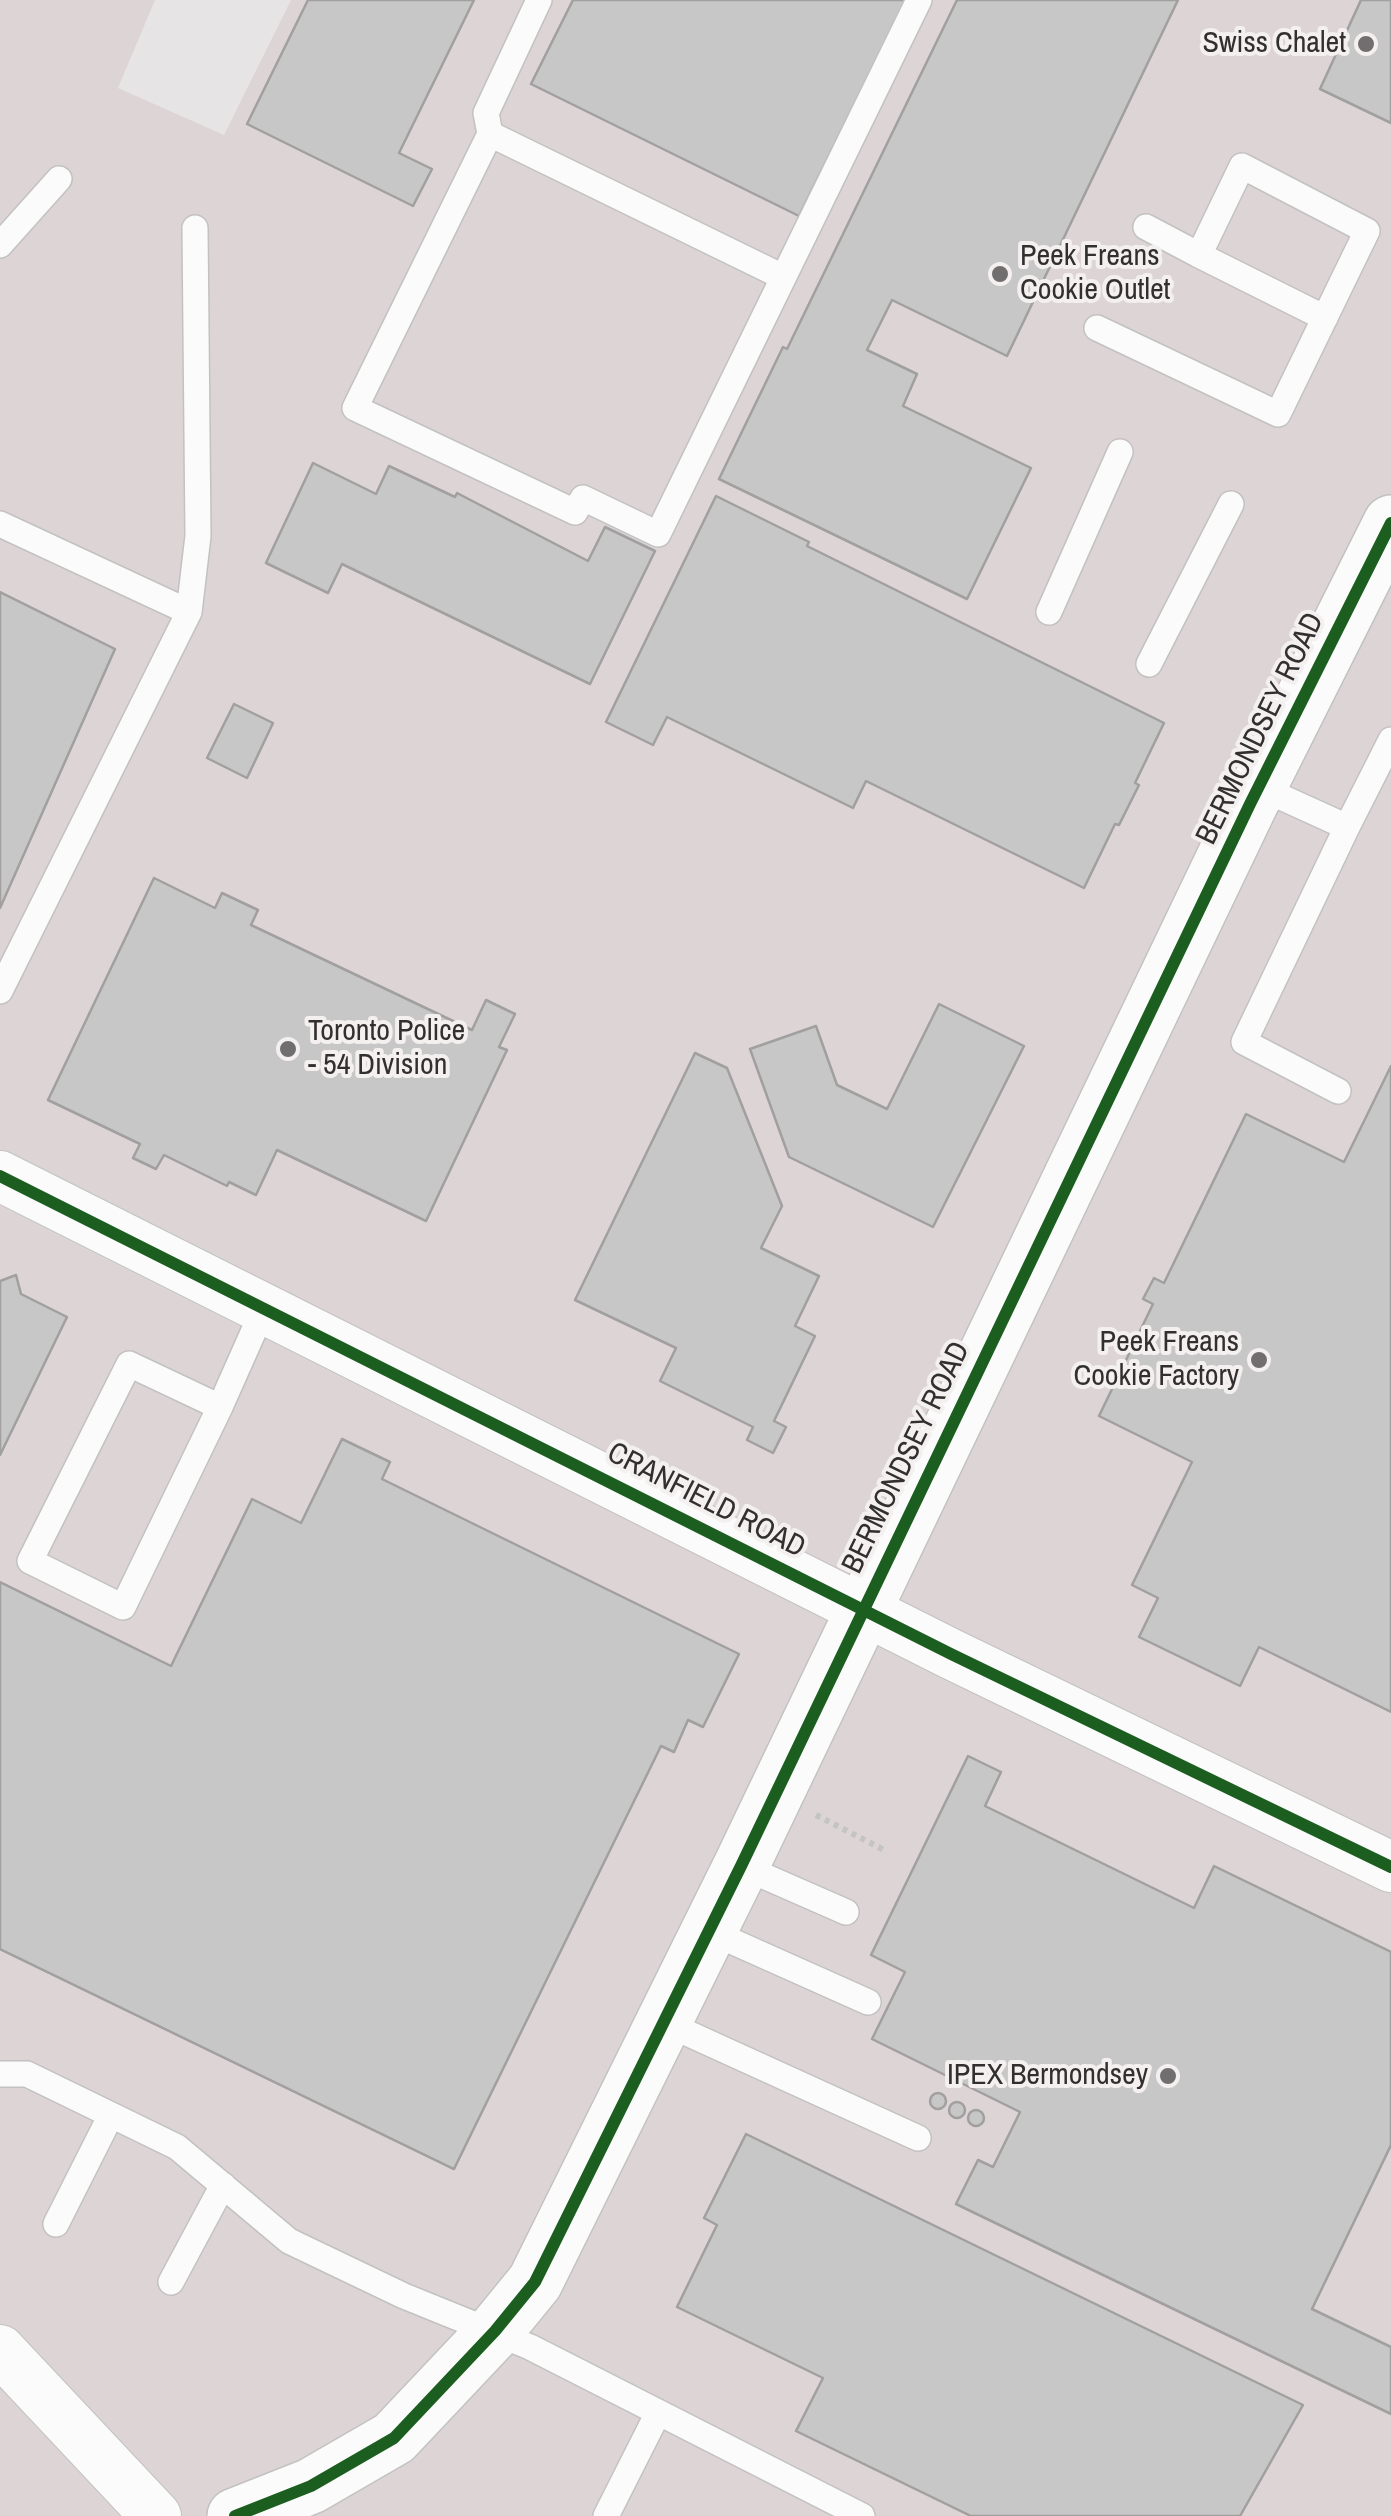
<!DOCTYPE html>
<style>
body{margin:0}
canvas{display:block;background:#e6e4e4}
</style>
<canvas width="1391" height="2516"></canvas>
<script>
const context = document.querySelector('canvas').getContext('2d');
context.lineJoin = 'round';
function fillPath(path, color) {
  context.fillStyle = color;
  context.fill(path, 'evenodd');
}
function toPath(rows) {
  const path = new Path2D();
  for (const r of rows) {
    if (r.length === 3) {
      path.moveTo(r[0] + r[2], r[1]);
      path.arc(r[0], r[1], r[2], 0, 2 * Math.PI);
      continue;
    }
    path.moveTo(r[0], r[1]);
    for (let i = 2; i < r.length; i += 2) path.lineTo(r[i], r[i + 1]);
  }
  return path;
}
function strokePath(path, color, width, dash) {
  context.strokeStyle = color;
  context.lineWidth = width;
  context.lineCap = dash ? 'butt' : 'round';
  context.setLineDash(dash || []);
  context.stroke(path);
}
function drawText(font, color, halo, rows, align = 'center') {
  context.font = font + ' "Archivo Narrow",sans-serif';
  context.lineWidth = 8;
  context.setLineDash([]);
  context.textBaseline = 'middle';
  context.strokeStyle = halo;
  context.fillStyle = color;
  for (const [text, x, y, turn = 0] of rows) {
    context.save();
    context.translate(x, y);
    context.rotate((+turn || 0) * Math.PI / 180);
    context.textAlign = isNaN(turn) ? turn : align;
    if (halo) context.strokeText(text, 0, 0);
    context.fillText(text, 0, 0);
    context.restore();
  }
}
fillPath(toPath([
 [0,0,155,0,118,88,224,135,291,0,1391,0,1391,2516,0,2516]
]), '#ddd5d5');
const building = toPath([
 [308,0,474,0,399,153,432,169,413,206,247,124,308,0],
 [573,0,906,0,799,216,531,84,573,0],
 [957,0,1178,0,1007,356,892,300,867,350,917,374,903,406,1031,468,967,599,719,479,783,347,787,349,957,0],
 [1361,0,1391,0,1391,123,1320,89,1361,0],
 [313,463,376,494,389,466,455,497,457,493,588,561,605,527,655,551,590,684,342,564,328,593,266,563,313,463],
 [716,496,809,542,807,546,1164,723,1135,783,1139,785,1119,825,1115,824,1084,888,866,781,853,808,667,717,653,745,606,722,716,496],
 [0,592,115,649,0,908,0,592],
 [234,704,273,723,247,778,207,758,234,704],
 [154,878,215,908,222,893,258,910,251,925,472,1030,486,1000,515,1014,499,1047,507,1050,426,1221,277,1150,256,1195,229,1182,227,1186,164,1155,156,1169,133,1158,140,1144,48,1100,154,878],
 [939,1004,1024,1046,933,1227,789,1157,750,1049,816,1026,837,1085,887,1109,939,1004],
 [695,1053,727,1068,782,1206,761,1248,819,1276,795,1326,815,1336,774,1421,786,1427,773,1453,747,1440,753,1427,660,1381,676,1348,575,1300,695,1053],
 [1391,1066,1391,1712,1259,1647,1240,1686,1139,1637,1158,1598,1132,1585,1192,1462,1099,1416,1153,1304,1143,1299,1154,1278,1164,1283,1246,1114,1344,1162,1391,1066],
 [16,1275,21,1294,67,1317,0,1455,0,1281,16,1275],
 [342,1439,390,1462,382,1479,739,1654,703,1727,688,1720,674,1752,661,1746,454,2169,0,1949,0,1582,171,1666,252,1499,301,1523,342,1439],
 [968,1756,1001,1772,985,1806,1194,1908,1214,1866,1391,1952,1391,2145,1312,2309,1391,2347,1391,2414,956,2204,978,2160,993,2167,1020,2112,872,2039,905,1972,871,1955,968,1756],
 [938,2101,8],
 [957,2110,8],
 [976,2118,8],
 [746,2134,1303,2405,1240,2516,971,2516,796,2431,823,2378,677,2307,717,2225,704,2218,746,2134]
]);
fillPath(building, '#c8c7c7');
strokePath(building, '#a19f9f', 2.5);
const service = toPath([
 [539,0,486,113,490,134,355,408,575,512,583,498,658,534,919,0],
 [490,134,783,277],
 [0,245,59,179],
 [1199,255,1325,318],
 [1097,328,1278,414,1367,231,1242,166,1199,255,1146,227],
 [0,524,189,612,0,991],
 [189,612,198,536,195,228],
 [1049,612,1120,452],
 [1149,664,1231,504],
 [1259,787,1347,827,1244,1042,1338,1091],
 [1347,827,1391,740],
 [220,1407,129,1364,30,1561,123,1607,220,1407,264,1308],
 [741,1866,846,1912],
 [709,1931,868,2002],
 [663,2022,918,2138],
 [0,2074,27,2074,177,2147,289,2241,404,2296,530,2347,862,2516],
 [56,2224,111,2115],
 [171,2282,223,2185],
 [606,2516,658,2413]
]);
const minor = toPath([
 [0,1176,951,1654,1391,1867],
 [0,2350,156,2516]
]);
const tertiary = toPath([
 [235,2516,311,2486,394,2438,495,2331,535,2282,741,1866,1250,804,1391,523]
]);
strokePath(service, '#c3c1c1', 28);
strokePath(minor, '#c3c1c1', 52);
strokePath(tertiary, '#c3c1c1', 58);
strokePath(toPath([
 [816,1815,886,1851]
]), '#c5c4c5', 6, [5, 5]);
strokePath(service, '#fbfbfb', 25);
strokePath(minor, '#fbfbfb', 50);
strokePath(tertiary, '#fbfbfb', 55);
strokePath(toPath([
 [0,1176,951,1654,1391,1867],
 [235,2516,311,2486,394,2438,495,2331,535,2282,741,1866,1250,804,1391,523]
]), '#1b5e20', 12);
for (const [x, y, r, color] of [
 [1366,44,10,"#706e6f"],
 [1000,274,10,"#706e6f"],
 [288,1049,10,"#706e6f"],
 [1259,1360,10,"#706e6f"],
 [1168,2076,10,"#706e6f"]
]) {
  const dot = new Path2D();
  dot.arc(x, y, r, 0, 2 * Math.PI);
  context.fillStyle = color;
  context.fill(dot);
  strokePath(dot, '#f4f0f0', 4);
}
drawText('30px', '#312f30', '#f4f0f0', [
 ["Swiss Chalet",1346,44],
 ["Peek Freans",1020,257,"left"],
 ["Cookie Outlet",1020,291,"left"],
 ["Toronto Police",308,1032,"left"],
 ["- 54 Division",308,1066,"left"],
 ["Peek Freans",1239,1343],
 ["Cookie Factory",1239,1377],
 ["IPEX Bermondsey",1148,2076]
], 'right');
drawText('30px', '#312f30', '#f4f0f0', [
 ["BERMONDSEY ROAD",1261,729,-64],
 ["BERMONDSEY ROAD",907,1458,-64],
 ["CRANFIELD ROAD",706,1501,27]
]);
</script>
